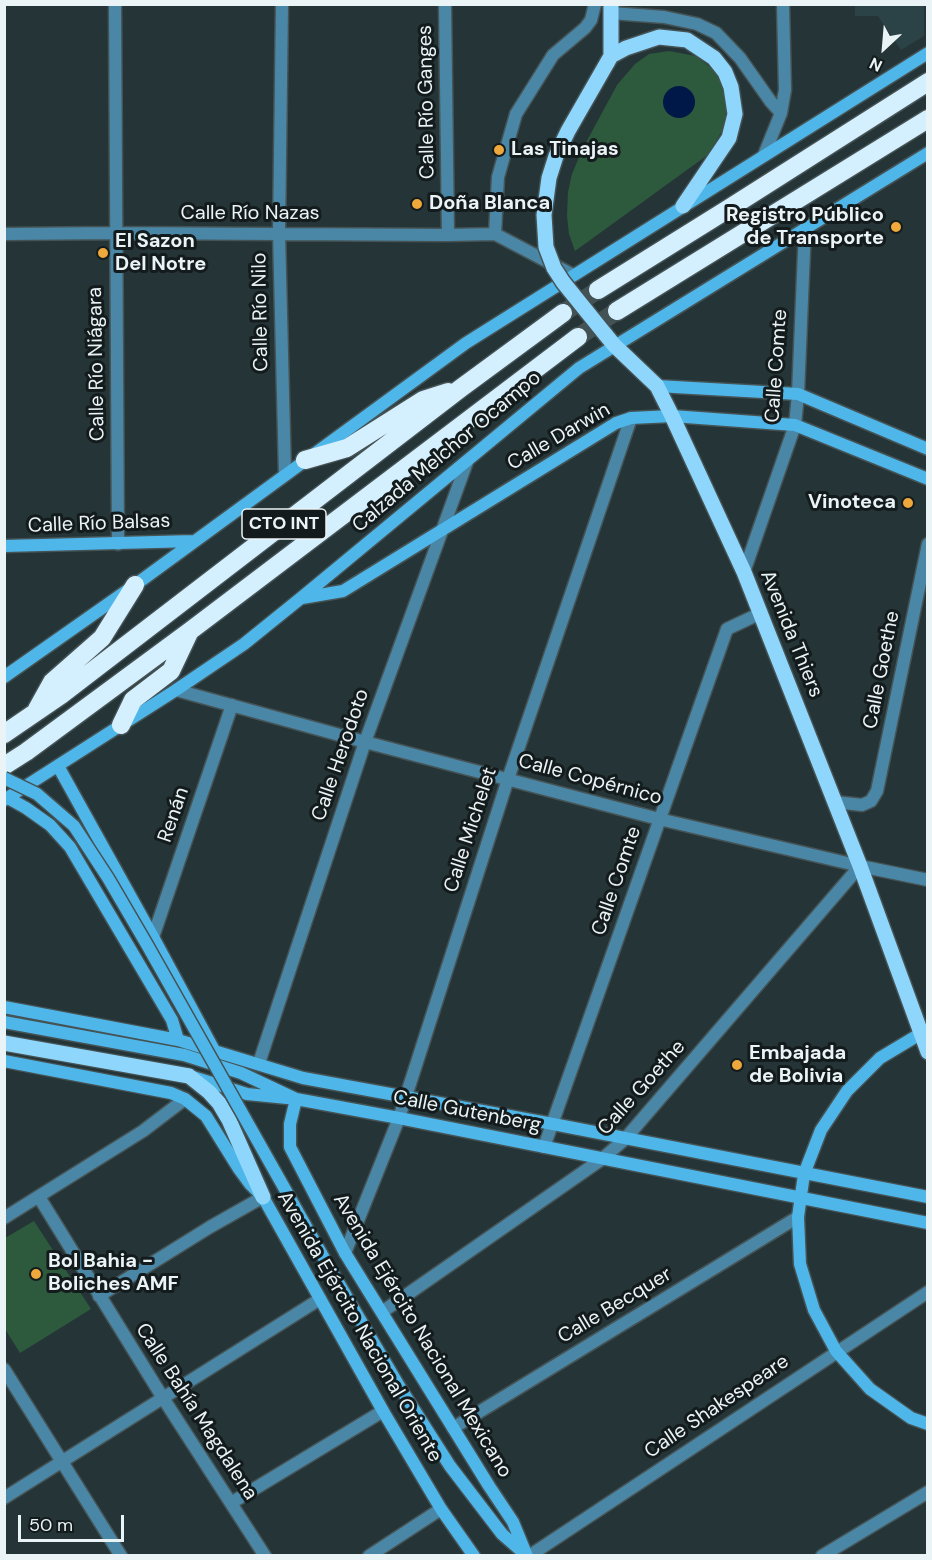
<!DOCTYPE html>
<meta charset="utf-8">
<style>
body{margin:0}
#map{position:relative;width:932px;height:1560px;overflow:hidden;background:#253537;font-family:"DM Sans",sans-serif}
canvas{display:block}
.frame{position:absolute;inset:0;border:6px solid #eaf3f5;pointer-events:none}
.north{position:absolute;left:854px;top:18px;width:60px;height:60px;-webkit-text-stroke:4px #141b1c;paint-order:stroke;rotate:206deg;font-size:16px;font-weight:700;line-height:24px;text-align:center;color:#eaf3f5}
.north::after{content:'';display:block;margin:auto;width:21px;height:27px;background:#eaf3f5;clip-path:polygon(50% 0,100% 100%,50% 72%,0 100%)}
.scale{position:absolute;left:18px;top:1515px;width:106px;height:27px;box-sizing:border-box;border:3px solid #eaf3f5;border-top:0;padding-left:8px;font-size:18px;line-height:21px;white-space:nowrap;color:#eaf3f5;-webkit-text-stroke:4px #141b1c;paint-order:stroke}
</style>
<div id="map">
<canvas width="932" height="1560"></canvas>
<div class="frame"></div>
<div class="north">N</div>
<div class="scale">50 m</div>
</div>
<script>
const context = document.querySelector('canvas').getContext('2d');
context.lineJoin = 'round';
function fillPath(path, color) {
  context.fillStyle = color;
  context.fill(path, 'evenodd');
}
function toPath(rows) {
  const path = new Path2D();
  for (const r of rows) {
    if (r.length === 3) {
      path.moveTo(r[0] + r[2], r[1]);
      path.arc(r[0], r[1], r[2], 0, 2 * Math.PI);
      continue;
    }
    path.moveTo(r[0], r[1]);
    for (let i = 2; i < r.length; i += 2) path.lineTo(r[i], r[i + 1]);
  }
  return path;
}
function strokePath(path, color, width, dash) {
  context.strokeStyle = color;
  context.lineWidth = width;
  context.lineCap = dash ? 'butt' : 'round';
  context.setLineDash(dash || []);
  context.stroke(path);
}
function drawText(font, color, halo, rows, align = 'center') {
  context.font = font + ' "DM Sans",sans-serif';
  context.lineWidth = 6;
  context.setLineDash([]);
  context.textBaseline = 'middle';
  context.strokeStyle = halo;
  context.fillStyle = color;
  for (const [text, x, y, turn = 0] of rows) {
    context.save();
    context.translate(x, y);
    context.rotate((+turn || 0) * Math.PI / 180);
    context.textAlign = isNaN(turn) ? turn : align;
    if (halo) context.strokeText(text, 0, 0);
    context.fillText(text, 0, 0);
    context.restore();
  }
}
fillPath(toPath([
 [855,5,924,5,924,36,901,50,878,16,855,16]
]), '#2b4346');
fillPath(toPath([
 [669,51,696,56,716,72,726,93,727,107,723,129,709,154,575,251,569,234,567,216,568,192,572,174,582,150,617,85,635,64,649,54],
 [34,1221,91,1309,20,1353,5,1329,5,1238]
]), '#2d5a3d');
fillPath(toPath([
 [679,102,16]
]), '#001847');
strokePath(toPath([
 [563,313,598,290],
 [578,337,617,311]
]), '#435254', 18, [18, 9]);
const street = toPath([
 [115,4,118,544],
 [282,4,279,233,285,475],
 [445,4,448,235],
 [611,13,664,17,697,24,716,33,740,58,771,102,781,113],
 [764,155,781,113,785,90,783,4],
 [4,234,116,233,448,235,495,234,573,275],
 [495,234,498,177,516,114,553,55,585,28,591,20,595,4],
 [744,572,795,425,798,394,805,228],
 [176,690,365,742,659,819,860,866,928,880],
 [835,802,862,805,871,801,877,791,928,544],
 [153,937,232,705],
 [259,1063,365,742,467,462],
 [544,1147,727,629,761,613],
 [39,1197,163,1398,265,1556],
 [4,1218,143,1131,185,1099],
 [345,1253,399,1118,508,779,631,418],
 [99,1296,210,1227,263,1197],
 [382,1312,602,1159,625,1139,860,866],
 [4,1369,121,1556],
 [453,1428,798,1217],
 [4,1498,320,1299],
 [231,1503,383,1411],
 [369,1556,441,1509],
 [529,1556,928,1292],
 [822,1556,928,1492]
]);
const secondary = toPath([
 [657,386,798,394,928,449],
 [4,546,194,541],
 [302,598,343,591,616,423,631,418,672,416,795,425,928,479],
 [4,677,135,585,466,343,928,53],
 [58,766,153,937,214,1050],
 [8,798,26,808,50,825,70,847,172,1020,178,1040],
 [4,800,176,690,244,644,301,598,579,368,928,153],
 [4,1007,178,1040,303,1078,553,1124,928,1197],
 [4,1022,184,1055,241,1073,296,1099,399,1118,928,1223],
 [928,1031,920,1034,880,1058,847,1091,821,1130,804,1174,798,1217,800,1264,814,1310,836,1351,870,1389,911,1418,928,1424],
 [4,1061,171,1093,185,1099,206,1116,239,1169,250,1184,263,1197,383,1411,441,1509,474,1556],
 [193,1077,247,1094,287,1098],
 [296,1099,290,1124,290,1147,345,1253,489,1486,513,1522,527,1556],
 [321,1253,399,1386,450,1466,502,1534,526,1555]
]);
const primary = toPath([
 [611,56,626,48,659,37,687,40,714,58,725,72,731,87,735,114,729,138,683,206],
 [607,63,611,56,611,4],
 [605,334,614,345,657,386,672,416,744,572,860,866,928,1052],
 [4,1043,189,1076,209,1092,219,1103,229,1120,263,1197]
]);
const highway = toPath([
 [598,290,728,209,928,82],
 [617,311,928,119],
 [305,460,347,448,423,400,448,392],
 [37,709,52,682,102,638,135,585],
 [121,725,133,700,171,671,189,633],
 [4,734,61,695,461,388,563,313],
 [4,766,26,752,190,631,578,337]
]);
strokePath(street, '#455355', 15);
strokePath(secondary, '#455355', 15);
strokePath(primary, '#455355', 18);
strokePath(highway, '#455355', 21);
strokePath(street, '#4a87a7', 12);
strokePath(secondary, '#4fb6ea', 12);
strokePath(primary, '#8fd6fd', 15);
strokePath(highway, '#d4effe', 18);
const secondaryBridge = toPath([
 [4,778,37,794,74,826,108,878,146,943,321,1253]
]);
const primaryBridge = toPath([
 [605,334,563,282,554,268,546,247,544,215,549,178,556,156,568,131,607,63]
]);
strokePath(secondaryBridge, '#455355', 15, []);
strokePath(primaryBridge, '#455355', 18, []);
strokePath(secondaryBridge, '#4fb6ea', 12);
strokePath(primaryBridge, '#8fd6fd', 15);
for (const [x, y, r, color] of [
 [499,150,6,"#eea83c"],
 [417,204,6,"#eea83c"],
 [896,227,6,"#eea83c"],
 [103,253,6,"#eea83c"],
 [908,503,6,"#eea83c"],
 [737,1065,6,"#eea83c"],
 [36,1274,6,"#eea83c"]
]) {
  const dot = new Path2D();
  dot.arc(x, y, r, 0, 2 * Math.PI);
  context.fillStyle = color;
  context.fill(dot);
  strokePath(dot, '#141b1c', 2);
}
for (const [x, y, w] of [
 [284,524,84]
]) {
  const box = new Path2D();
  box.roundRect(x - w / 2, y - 15, w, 30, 4.5);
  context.fillStyle = '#141b1c';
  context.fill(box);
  strokePath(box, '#eaf3f5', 1.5);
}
drawText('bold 18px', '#eaf3f5', null, [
 ["CTO INT",284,524]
]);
drawText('20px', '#eaf3f5', '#141b1c', [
 ["Calle Río Ganges",427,102,-91],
 ["Calle Río Nazas",250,214],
 ["Calle Río Nilo",261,312,-91],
 ["Calle Río Niágara",97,364,-91],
 ["Calle Comte",777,366,-86],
 ["Calle Darwin",559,437,-30],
 ["Calzada Melchor Ocampo",447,452,-40],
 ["Calle Río Balsas",99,524,-2],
 ["Avenida Thiers",791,634,68],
 ["Calle Goethe",882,670,-79],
 ["Calle Herodoto",341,755,-71],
 ["Calle Copérnico",590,780,15],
 ["Renán",174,815,-71],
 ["Calle Michelet",471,830,-72],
 ["Calle Comte",617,881,-71],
 ["Calle Goethe",642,1088,-48],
 ["Calle Gutenberg",467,1112,11],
 ["Calle Becquer",615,1306,-31],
 ["Avenida Ejército Nacional Oriente",359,1327,60],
 ["Avenida Ejército Nacional Mexicano",422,1336,59],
 ["Calle Shakespeare",717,1407,-34],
 ["Calle Bahía Magdalena",196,1412,57]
]);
drawText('bold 20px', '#eaf3f5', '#141b1c', [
 ["Las Tinajas",511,150],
 ["Doña Blanca",429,204],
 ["Registro Público",884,216,"right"],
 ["de Transporte",884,239,"right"],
 ["El Sazon",115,242],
 ["Del Notre",115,265],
 ["Vinoteca",896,503,"right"],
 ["Embajada",749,1054],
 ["de Bolivia",749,1077],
 ["Bol Bahia -",48,1262],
 ["Boliches AMF",48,1285]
], 'left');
</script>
